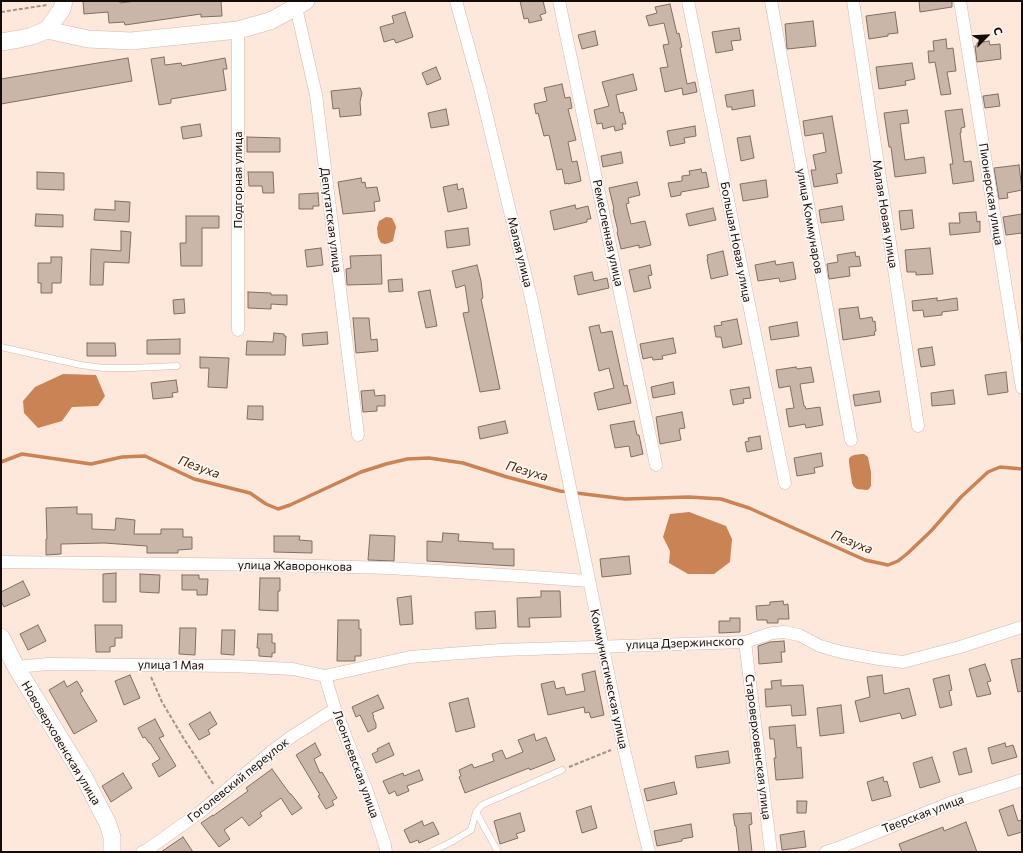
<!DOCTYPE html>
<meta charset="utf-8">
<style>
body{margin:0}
#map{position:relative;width:1023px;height:853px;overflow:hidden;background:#fee8db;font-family:Commissioner,sans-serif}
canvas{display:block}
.frame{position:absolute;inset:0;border:2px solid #130c08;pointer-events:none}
.north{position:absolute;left:967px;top:16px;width:40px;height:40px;-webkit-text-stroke:3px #fef9f7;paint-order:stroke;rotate:66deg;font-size:11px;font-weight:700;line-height:16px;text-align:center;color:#130c08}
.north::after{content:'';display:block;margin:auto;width:14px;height:18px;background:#130c08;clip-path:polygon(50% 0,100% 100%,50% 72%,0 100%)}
</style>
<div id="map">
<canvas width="1023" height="853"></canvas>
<div class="frame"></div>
<div class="north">С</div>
</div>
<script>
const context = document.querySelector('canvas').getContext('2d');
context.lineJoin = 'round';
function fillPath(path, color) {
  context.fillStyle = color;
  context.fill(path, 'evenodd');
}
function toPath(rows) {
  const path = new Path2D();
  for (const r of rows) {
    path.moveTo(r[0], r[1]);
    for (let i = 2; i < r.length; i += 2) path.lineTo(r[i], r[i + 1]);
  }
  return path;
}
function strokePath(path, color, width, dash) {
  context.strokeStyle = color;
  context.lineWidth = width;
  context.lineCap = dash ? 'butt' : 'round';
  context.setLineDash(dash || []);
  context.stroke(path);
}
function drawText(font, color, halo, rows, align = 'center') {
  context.font = font + ' Commissioner,sans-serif';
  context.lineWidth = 3.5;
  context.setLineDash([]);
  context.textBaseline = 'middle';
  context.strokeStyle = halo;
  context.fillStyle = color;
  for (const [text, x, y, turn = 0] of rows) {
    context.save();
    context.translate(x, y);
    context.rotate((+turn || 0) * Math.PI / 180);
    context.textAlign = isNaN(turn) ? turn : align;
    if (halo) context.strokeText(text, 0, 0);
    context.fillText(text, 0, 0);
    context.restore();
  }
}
fillPath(toPath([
 [386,217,392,218,395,224,396,227,393,241,389,243,385,244,381,243,378,237,377,228,379,221],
 [63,374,96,375,105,396,98,406,72,407,62,421,38,428,24,413,23,401,35,387],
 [862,454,864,454,868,457,871,472,871,486,869,489,867,490,857,489,854,487,852,483,849,463,849,459,850,457,854,455],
 [689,512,726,526,732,539,730,562,714,574,688,574,669,563,670,551,663,537,670,514]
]), '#ca8355');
strokePath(toPath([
 [1,462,22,454,91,464,122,457,145,456,194,479,250,493,266,504,278,509,290,505,361,472,386,464,407,459,429,458,463,463,507,477,560,491,625,499,689,497,721,499,749,508,865,560,888,565,898,561,908,553,931,531,961,497,988,472,1000,467,1022,469]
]), '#ca8355', 3.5);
const building = toPath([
 [83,1,120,1,120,3,136,1,221,1,222,16,201,17,201,14,125,25,124,22,109,23,108,12,84,14,83,1],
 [520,1,543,1,546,13,540,15,542,20,529,23,528,18,524,19,520,1],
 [919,1,952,1,952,7,920,12,919,1],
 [670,4,677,34,679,33,682,47,680,48,687,84,695,82,697,92,683,95,682,88,665,92,660,68,668,67,663,45,669,44,664,23,649,26,646,16,657,13,655,7,670,4],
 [405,12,413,37,396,43,394,39,384,42,380,27,394,23,392,16,405,12],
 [895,12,898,33,888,34,888,36,869,39,866,16,895,12],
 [813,21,816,46,787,49,785,24,813,21],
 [739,28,741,40,731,41,733,50,716,53,712,32,739,28],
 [595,31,598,45,582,49,578,35,595,31],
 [946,39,947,49,953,48,956,71,947,72,951,94,941,95,935,62,929,63,928,51,934,51,933,41,946,39],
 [989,41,990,45,1000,44,1001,59,977,62,975,46,977,46,977,43,989,41],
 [164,57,165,65,181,63,182,66,225,58,227,69,223,69,226,90,171,99,171,103,159,105,151,59,164,57],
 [128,58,132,81,1,104,1,79,128,58],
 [912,63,915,79,905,81,906,85,879,89,876,67,912,63],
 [436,67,441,79,427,85,422,73,436,67],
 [633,74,637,90,616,95,620,113,623,112,626,124,622,124,623,129,615,131,614,126,603,129,602,123,597,124,594,110,609,106,602,82,633,74],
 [562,84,565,98,570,97,572,108,568,109,576,140,568,142,572,162,577,161,581,181,568,184,568,183,565,184,562,169,557,170,549,135,544,136,538,113,536,114,534,104,547,101,544,88,562,84],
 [360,88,362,93,360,102,361,115,340,117,339,108,333,109,331,91,360,88],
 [753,90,755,106,732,110,732,107,727,107,725,95,753,90],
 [998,94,1000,106,985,108,983,96,998,94],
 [446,109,449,125,431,128,428,113,446,109],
 [962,109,965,127,961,128,961,133,960,133,964,162,971,161,974,181,953,184,950,164,953,164,945,111,962,109],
 [907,110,909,123,900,124,905,160,924,157,926,173,895,177,891,147,889,147,884,113,907,110],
 [832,116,842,173,836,174,838,183,814,187,811,170,816,170,813,155,826,152,823,133,805,136,803,121,832,116],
 [200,124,202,136,183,139,181,127,200,124],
 [695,126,696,136,684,138,685,143,670,146,667,131,695,126],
 [750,136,754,158,741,161,737,138,750,136],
 [247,137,280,138,280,152,247,152,247,137],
 [621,152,623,163,603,167,601,156,621,152],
 [1019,165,1022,190,1007,193,1008,198,999,199,994,168,1019,165],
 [701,169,702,173,706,172,709,187,681,192,681,195,671,197,668,183,682,181,682,176,690,175,689,171,701,169],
 [37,172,64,173,64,190,37,189,37,172],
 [248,172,273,172,274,193,263,193,262,186,249,186,248,172],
 [361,178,362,183,365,182,366,188,377,187,380,201,374,202,375,211,343,214,338,182,361,178],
 [766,180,768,197,743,201,740,184,766,180],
 [637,182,640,195,628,198,629,203,626,204,631,224,645,221,651,245,639,248,639,245,621,249,617,232,618,231,613,210,614,209,609,188,637,182],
 [457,184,458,190,463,188,467,208,448,212,443,187,457,184],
 [318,193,319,206,313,206,313,209,299,209,299,194,318,193],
 [115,201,130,202,129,222,94,220,95,209,115,210,115,201],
 [575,205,576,209,588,206,591,219,587,219,587,222,554,230,550,211,575,205],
 [842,206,844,220,821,223,819,210,842,206],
 [713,208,716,220,689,226,686,214,713,208],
 [912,210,914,228,901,230,899,211,912,210],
 [976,212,977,222,980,221,980,232,950,235,949,223,960,223,959,213,976,212],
 [36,214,63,215,63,227,35,226,36,214],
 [1022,214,1022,233,1006,235,1003,217,1022,214],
 [186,216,219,216,219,228,202,228,202,266,181,266,180,243,186,243,186,216],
 [468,228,470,245,447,248,445,231,468,228],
 [121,231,131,232,129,263,104,262,103,285,90,285,91,249,121,251,121,231],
 [321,248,323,265,307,267,305,250,321,248],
 [930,248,933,274,916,275,916,272,907,272,905,250,930,248],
 [723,251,728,275,711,279,707,259,708,259,707,255,723,251],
 [855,252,856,257,859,256,861,266,849,267,850,276,829,279,827,264,838,262,837,255,855,252],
 [381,255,382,284,347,285,346,269,351,268,350,256,381,255],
 [51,257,62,257,61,283,52,283,52,293,41,293,41,283,38,283,38,263,51,263,51,257],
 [775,261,776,265,793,262,796,279,780,282,779,278,758,281,755,265,775,261],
 [477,265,481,281,483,298,481,299,500,389,480,392,463,313,469,312,465,285,456,288,452,271,477,265],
 [650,265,652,275,648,276,651,288,634,292,629,270,650,265],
 [592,272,594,281,607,278,609,288,578,295,574,276,592,272],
 [402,279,403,291,389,292,388,280,402,279],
 [430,290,437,326,426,328,418,292,430,290],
 [248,292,271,293,271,295,287,295,287,305,271,304,271,309,248,308,248,292],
 [937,298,937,301,957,298,958,310,942,312,942,315,924,317,923,310,913,311,912,301,937,298],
 [184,299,185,313,174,314,173,300,184,299],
 [858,307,860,319,872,317,873,322,875,321,876,331,874,332,875,335,843,340,839,309,858,307],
 [353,318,369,318,371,340,377,339,378,351,356,353,353,318],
 [737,319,742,344,723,348,721,337,716,337,714,326,722,325,721,322,737,319],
 [797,322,799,336,771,340,769,327,797,322],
 [599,325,601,333,612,331,624,386,627,385,631,403,598,410,594,393,614,388,609,368,599,371,589,327,599,325],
 [327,332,328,344,303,346,302,334,327,332],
 [274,333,284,334,284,336,286,336,285,355,246,355,247,341,273,342,274,333],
 [673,338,676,353,662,356,663,359,653,360,652,357,643,359,640,344,673,338],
 [180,339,180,354,147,354,147,340,180,339],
 [87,343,115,343,116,356,87,356,87,343],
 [932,347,935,365,921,367,918,349,932,347],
 [200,357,229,358,227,388,208,387,209,368,200,368,200,357],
 [796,367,797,369,811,367,814,382,800,384,804,406,805,406,806,409,820,407,823,425,806,428,805,424,789,427,786,409,794,408,790,386,779,388,776,370,796,367],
 [1006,372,1008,392,988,395,985,375,1006,372],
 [176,380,178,392,172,393,173,397,153,399,151,383,176,380],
 [673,382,675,394,653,398,651,387,673,382],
 [749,387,751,398,743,399,744,403,733,405,730,390,749,387],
 [374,390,375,396,385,395,385,406,377,406,377,411,363,412,361,391,374,390],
 [953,390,955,404,932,406,931,393,953,390],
 [879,391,881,402,855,406,853,395,879,391],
 [248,406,263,406,263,420,247,419,248,406],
 [682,412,685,428,679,429,681,440,660,444,656,417,682,412],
 [505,421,508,433,480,439,478,427,505,421],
 [634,421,637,435,639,435,643,454,631,457,629,446,615,448,610,425,634,421],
 [760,436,762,449,747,452,745,442,749,441,748,438,760,436],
 [821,453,823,466,814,468,815,473,797,476,794,458,821,453],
 [77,507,77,514,92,514,92,529,115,530,116,518,135,520,134,534,161,534,161,529,183,529,183,537,192,537,192,549,178,550,178,553,147,553,147,546,104,543,61,544,61,554,46,555,46,539,47,539,46,508,77,507],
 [443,533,459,534,458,541,493,543,493,549,514,549,514,566,427,561,427,541,442,542,443,533],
 [370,535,395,536,394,561,368,560,370,535],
 [274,536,300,536,299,540,312,541,312,553,274,552,274,536],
 [629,556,631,574,602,577,600,559,629,556],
 [116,573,116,602,103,602,103,574,116,573],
 [140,574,160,575,159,593,140,592,140,574],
 [182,575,199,575,199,579,208,579,207,595,197,595,197,590,182,590,182,575],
 [260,578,280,578,280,591,278,591,278,611,259,610,260,578],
 [23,581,30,595,4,607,1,601,1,592,23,581],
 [541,591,560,591,561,617,529,618,530,627,518,627,517,598,541,597,541,591],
 [411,596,413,624,400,625,397,598,411,596],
 [783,601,784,605,788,604,789,619,778,619,778,623,767,623,767,620,757,620,756,606,770,605,770,602,783,601],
 [495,611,496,628,476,629,475,612,495,611],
 [730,618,740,618,740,632,719,633,719,621,730,621,730,618],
 [338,620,359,620,359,629,361,629,361,656,355,656,355,661,337,661,338,620],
 [38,625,46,641,28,650,20,634,38,625],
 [95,625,122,625,122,638,115,638,115,646,110,647,110,652,96,652,95,625],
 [180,628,196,628,195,655,179,654,180,628],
 [222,630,235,630,234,655,221,654,222,630],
 [258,634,272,634,272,643,275,643,275,653,272,653,272,657,259,656,259,648,257,648,258,634],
 [784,641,785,652,781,652,782,662,759,664,758,646,770,642,784,641],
 [1022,658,1022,691,1018,692,1011,660,1022,658],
 [985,664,991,681,987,682,991,694,977,697,969,669,985,664],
 [595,671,604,715,591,718,589,712,585,713,584,707,548,715,541,684,554,681,556,689,564,687,566,695,585,691,582,674,595,671],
 [130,675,140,698,124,705,115,681,130,675],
 [882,675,884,694,909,688,916,715,902,719,900,713,860,722,855,701,870,697,867,677,882,675],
 [949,675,952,690,949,691,952,705,940,708,933,679,949,675],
 [781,680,781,686,803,685,806,715,792,716,791,705,766,707,765,689,772,689,771,681,781,680],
 [64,681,67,687,77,681,83,691,80,693,97,721,74,734,49,690,64,681],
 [378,695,384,708,372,713,374,716,373,717,376,724,376,728,368,732,360,715,356,717,352,707,378,695],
 [468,698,475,727,456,732,449,703,468,698],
 [841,705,844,733,820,736,817,708,841,705],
 [210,712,217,724,208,730,210,734,199,740,189,724,210,712],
 [155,719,164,736,159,738,176,766,159,777,152,764,160,759,150,743,149,743,145,737,143,738,138,728,155,719],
 [795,725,797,748,801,747,803,778,776,780,774,758,776,758,774,739,770,739,769,727,795,725],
 [534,734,536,741,546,737,555,760,530,770,529,768,465,793,459,777,461,776,459,770,472,764,474,768,494,761,492,754,502,750,506,759,523,752,518,740,534,734],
 [315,743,321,755,314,759,320,773,322,772,337,798,332,801,334,805,326,809,318,796,320,795,296,755,315,743],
 [389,743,394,755,376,763,372,754,378,751,377,749,389,743],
 [1005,743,1006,747,1013,745,1017,757,992,764,988,748,1005,743],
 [966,748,972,772,959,775,953,752,966,748],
 [728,751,730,763,697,768,695,756,728,751],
 [932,757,940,782,920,788,913,763,932,757],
 [272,769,290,794,291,794,302,808,292,815,281,798,260,813,262,816,249,826,242,817,224,830,230,839,219,847,201,823,213,815,213,816,248,791,246,788,272,769],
 [419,770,423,780,407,786,409,791,397,796,395,791,389,794,383,781,403,773,404,776,419,770],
 [123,773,132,788,111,802,102,786,123,773],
 [883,777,884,782,887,781,891,796,872,801,867,782,883,777],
 [674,782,677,794,647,801,644,789,674,782],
 [797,801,807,801,806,813,797,813,797,801],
 [1013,805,1018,821,1022,820,1022,832,1008,836,999,810,1013,805],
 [591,806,597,828,582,833,576,811,591,806],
 [520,813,525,831,516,834,518,838,500,844,494,821,520,813],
 [751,813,752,824,749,825,752,852,739,852,736,826,735,826,733,814,751,813],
 [422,821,424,826,433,822,439,834,419,843,418,840,410,843,404,830,422,821],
 [966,822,977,852,902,852,899,844,943,827,944,831,966,822],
 [691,824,693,837,682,839,682,841,657,846,654,831,691,824],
 [804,831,806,847,782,850,780,835,804,831],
 [183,837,193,852,161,852,183,837]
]);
fillPath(building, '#cab6a9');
strokePath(building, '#816e63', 1);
const lane = toPath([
 [1,347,81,365,103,368,132,368,177,366],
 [476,812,498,852],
 [431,852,453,841,471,830,476,812,482,805,562,770]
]);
const street = toPath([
 [456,1,480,88,532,302,623,745,649,852],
 [559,1,656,465],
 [688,1,785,483],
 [771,1,851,440],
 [853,1,918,426],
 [960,1,1022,388],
 [296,7,316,95,358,435],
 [238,330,238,30],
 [1,562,281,565,389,568,520,576,589,581],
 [745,642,771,852],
 [16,667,48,664,231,666,293,669,325,676,410,657,501,650,745,642,772,633,784,632,799,635,820,646,841,652,879,659,903,662,960,647,1022,627],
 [325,676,335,709,368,794,385,845,386,852],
 [142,852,147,850,199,813,271,752,291,737,335,709],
 [826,852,838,848,950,803,1022,780]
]);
const secondary = toPath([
 [47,30,62,9,64,1],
 [1,42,19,39,32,36,47,30,88,39,131,41,238,30,270,21,296,7,306,1],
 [1,637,16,667,85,779,108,824,112,837,112,852]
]);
strokePath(lane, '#ceb9ad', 7);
strokePath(street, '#ceb9ad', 13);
strokePath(secondary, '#ceb9ad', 18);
strokePath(toPath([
 [1,12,47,5],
 [151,677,162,702,184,739,214,785],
 [569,767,611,750]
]), '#a4948a', 2, [4, 2]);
strokePath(lane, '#fff', 6);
strokePath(street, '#fff', 12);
strokePath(secondary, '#fff', 17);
drawText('12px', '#130c08', '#fef9f7', [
 ["Подгорная улица",238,180,-90],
 ["Пионерская улица",991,194,81],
 ["Малая Новая улица",885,214,81],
 ["Депутатская улица",331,220,83],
 ["улица Коммунаров",810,221,80],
 ["Ремесленная улица",608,233,78],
 ["Большая Новая улица",736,242,79],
 ["Малая улица",520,252,76],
 ["улица Жаворонкова",295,566,1],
 ["улица Дзержинского",685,643,-2],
 ["улица 1 Мая",171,665,1],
 ["Коммунистическая улица",609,679,78],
 ["Нововерховенская улица",61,743,59],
 ["Староверховенская улица",758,747,83],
 ["Леонтьевская улица",356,764,70],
 ["Гоголевский переулок",238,780,-39],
 ["Тверская улица",923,814,-21]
]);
drawText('italic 13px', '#502300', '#fef9f7', [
 ["Пезуха",199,467,20],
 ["Пезуха",527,471,16],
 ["Пезуха",852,542,22]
]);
</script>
